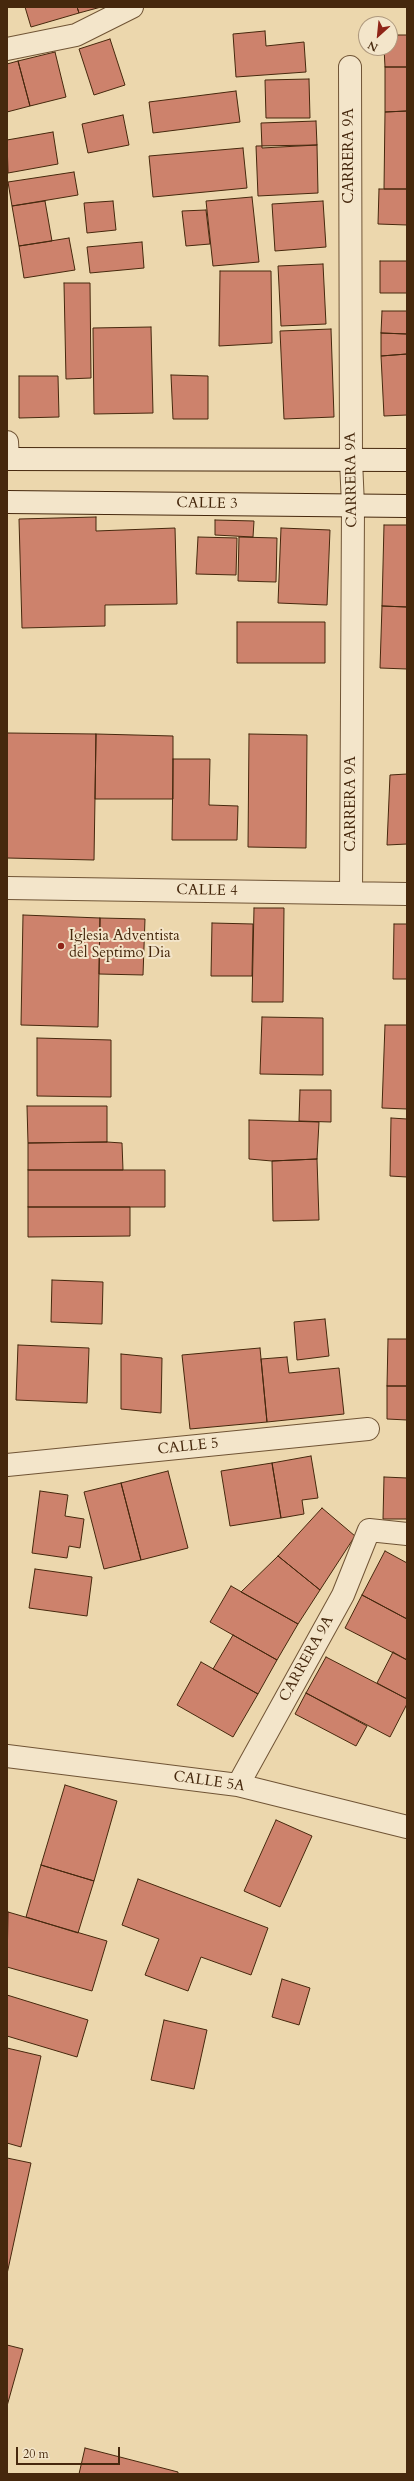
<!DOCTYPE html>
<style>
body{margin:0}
#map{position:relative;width:414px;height:2481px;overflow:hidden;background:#ecd7ad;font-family:Cardo,serif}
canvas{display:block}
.frame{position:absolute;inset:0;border:8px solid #46280d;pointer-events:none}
.north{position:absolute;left:358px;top:16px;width:40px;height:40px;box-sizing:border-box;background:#f3e5ca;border:1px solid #ae997e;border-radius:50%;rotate:207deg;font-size:11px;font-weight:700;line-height:16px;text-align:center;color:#46280d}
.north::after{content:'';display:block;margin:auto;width:14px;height:18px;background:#8f2418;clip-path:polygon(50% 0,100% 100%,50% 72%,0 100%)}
.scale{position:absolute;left:16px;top:2447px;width:104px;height:18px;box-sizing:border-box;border:2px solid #46280d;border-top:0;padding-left:5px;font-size:12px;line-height:14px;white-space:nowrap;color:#46280d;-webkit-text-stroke:3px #f3e5ca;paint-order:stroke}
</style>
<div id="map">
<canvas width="414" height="2481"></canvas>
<div class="frame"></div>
<div class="north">N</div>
<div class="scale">20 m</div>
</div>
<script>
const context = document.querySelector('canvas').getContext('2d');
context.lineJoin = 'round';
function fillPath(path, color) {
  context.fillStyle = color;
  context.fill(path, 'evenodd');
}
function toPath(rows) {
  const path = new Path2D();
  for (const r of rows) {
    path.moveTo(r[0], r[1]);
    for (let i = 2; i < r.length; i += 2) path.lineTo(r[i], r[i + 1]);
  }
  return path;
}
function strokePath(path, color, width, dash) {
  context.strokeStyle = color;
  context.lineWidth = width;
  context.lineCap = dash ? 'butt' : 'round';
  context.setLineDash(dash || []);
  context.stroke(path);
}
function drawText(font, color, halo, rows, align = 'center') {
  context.font = font + ' Cardo,serif';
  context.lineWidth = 4;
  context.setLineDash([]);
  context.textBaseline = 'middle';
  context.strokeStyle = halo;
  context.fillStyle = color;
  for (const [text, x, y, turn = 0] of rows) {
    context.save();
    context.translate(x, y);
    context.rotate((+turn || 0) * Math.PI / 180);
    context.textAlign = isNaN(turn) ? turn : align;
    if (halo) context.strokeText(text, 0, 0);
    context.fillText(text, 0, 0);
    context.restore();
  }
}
const building = toPath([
 [25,7,77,7,79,13,31,27,25,7],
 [77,7,101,7,79,13,77,7],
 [265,31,266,46,304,42,306,72,236,77,233,34,265,31],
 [390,35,407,35,407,67,385,67,384,48,390,48,390,35],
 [110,39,125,85,94,95,79,49,110,39],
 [55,52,66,97,30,106,18,61,55,52],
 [18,61,30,106,7,112,7,64,18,61],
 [385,67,407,67,407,111,385,112,385,67],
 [309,79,310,118,266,118,265,80,309,79],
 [236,91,240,122,153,133,149,102,236,91],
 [407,111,407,189,384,189,385,112,407,111],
 [123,115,129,145,88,153,82,124,123,115],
 [316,121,317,145,262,148,261,123,316,121],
 [53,132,58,164,8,173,7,140,53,132],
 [317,145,318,193,258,196,256,146,317,145],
 [243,148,247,188,153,197,149,156,243,148],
 [74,172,78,195,12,206,8,182,74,172],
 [379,189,407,189,407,225,378,224,379,189],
 [252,197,259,262,213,266,206,201,252,197],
 [45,201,52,241,19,246,12,206,45,201],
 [113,201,116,230,87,233,84,203,113,201],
 [323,201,326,247,275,251,272,204,323,201],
 [206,210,210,244,186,246,182,211,206,210],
 [69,238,75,270,24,278,19,246,69,238],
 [142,242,144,268,90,273,87,247,142,242],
 [380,261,407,261,407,293,380,293,380,261],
 [323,264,326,324,281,326,278,266,323,264],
 [220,271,271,271,272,343,219,346,220,271],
 [64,283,90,283,91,378,66,379,64,283],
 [382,311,407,311,407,334,381,333,382,311],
 [151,327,153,413,94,414,93,328,151,327],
 [331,329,334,417,284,419,280,331,331,329],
 [381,333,407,334,407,354,381,356,381,333],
 [407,354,407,415,384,416,381,356,407,354],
 [171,375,208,376,208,419,173,419,171,375],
 [19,376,58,376,59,417,19,418,19,376],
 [96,517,96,531,175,528,177,604,105,605,105,626,22,628,19,519,96,517],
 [215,520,254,521,253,537,215,535,215,520],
 [384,525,407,525,407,607,382,606,384,525],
 [281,528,330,530,327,605,278,603,281,528],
 [198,537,237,538,236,575,196,574,198,537],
 [239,537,277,538,276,582,238,581,239,537],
 [382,606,407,607,407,669,380,668,382,606],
 [237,622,325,622,325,663,237,663,237,622],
 [7,733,96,734,94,860,7,858,7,733],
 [96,734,173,736,173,799,95,799,96,734],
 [249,734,307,735,306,848,248,847,249,734],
 [173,759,210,759,209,805,238,806,237,840,172,840,173,759],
 [407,774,407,844,387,845,390,775,407,774],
 [254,908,284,908,283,1002,252,1002,254,908],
 [23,915,100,918,98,1027,21,1025,23,915],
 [100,918,145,919,143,975,99,974,100,918],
 [212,923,253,924,252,976,211,976,212,923],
 [394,924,407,924,407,979,393,979,394,924],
 [262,1017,323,1018,323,1075,260,1074,262,1017],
 [385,1025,407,1025,407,1109,382,1108,385,1025],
 [37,1038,111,1040,111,1097,37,1096,37,1038],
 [300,1090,331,1090,331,1122,299,1121,300,1090],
 [27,1106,107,1106,107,1142,28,1143,27,1106],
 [391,1118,407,1119,407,1177,390,1176,391,1118],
 [249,1120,319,1122,317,1159,272,1161,249,1159,249,1120],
 [107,1142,122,1143,123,1170,28,1170,28,1143,107,1142],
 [317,1159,319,1220,273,1221,272,1161,317,1159],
 [28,1170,165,1170,165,1207,28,1207,28,1170],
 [28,1207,130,1207,130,1236,28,1237,28,1207],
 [52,1280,103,1282,102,1324,51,1322,52,1280],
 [325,1319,329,1356,297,1360,294,1322,325,1319],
 [388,1339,407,1339,407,1386,387,1386,388,1339],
 [18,1345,89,1348,87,1403,16,1400,18,1345],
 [260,1348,267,1422,190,1429,182,1355,260,1348],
 [121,1354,162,1358,161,1413,121,1409,121,1354],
 [287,1357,289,1373,339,1368,344,1414,267,1422,261,1359,287,1357],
 [387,1386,407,1386,407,1420,387,1419,387,1386],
 [311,1456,318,1498,302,1500,304,1514,281,1518,272,1463,311,1456],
 [272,1463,281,1518,230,1526,221,1471,272,1463],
 [168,1471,188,1548,141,1560,121,1483,168,1471],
 [384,1477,407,1478,407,1519,383,1519,384,1477],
 [121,1483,141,1560,104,1569,84,1492,121,1483],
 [40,1491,68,1495,65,1516,84,1519,80,1548,69,1546,67,1558,32,1553,40,1491],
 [322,1508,355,1536,320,1590,278,1556,322,1508],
 [385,1551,407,1563,407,1619,362,1595,385,1551],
 [278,1556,320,1590,298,1624,241,1592,278,1556],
 [35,1569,92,1577,87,1616,29,1608,35,1569],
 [231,1586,298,1624,277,1660,210,1622,231,1586],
 [362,1595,407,1619,407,1660,345,1628,362,1595],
 [233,1635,277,1660,258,1694,213,1669,233,1635],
 [393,1652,407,1660,407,1699,377,1683,393,1652],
 [326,1657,407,1699,407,1704,390,1737,306,1693,326,1657],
 [201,1662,258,1694,233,1737,177,1705,201,1662],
 [306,1693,367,1726,356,1746,295,1714,306,1693],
 [65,1785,117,1801,94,1881,41,1865,65,1785],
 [276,1820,312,1836,280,1907,244,1891,276,1820],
 [41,1865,94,1881,78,1933,26,1917,41,1865],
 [138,1879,268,1928,251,1975,201,1957,188,1991,145,1975,159,1939,122,1925,138,1879],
 [8,1912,107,1941,92,1991,7,1967,8,1912],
 [282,1979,310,1988,299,2025,272,2017,282,1979],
 [7,1995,88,2020,77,2057,7,2036,7,1995],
 [164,2020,207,2030,194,2089,151,2080,164,2020],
 [7,2048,41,2056,21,2147,7,2143,7,2048],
 [7,2158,31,2163,7,2274,7,2158],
 [7,2345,23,2349,7,2406,7,2345],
 [85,2448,178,2472,178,2474,79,2474,85,2448]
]);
fillPath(building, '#cd826c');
strokePath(building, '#46280d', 1);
const street = toPath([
 [7,49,76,35,132,7],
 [350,67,351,460,353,506,351,893],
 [7,442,8,459],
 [7,888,407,894],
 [7,1465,368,1429],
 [7,1756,238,1785,407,1827],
 [238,1785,343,1595,369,1530,407,1534]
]);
const secondary = toPath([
 [7,459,407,460],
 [7,502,407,506]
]);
strokePath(street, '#705435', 24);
strokePath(secondary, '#46280d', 24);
strokePath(street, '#f3e5ca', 22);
strokePath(secondary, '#f3e5ca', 22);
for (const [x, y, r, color] of [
 [61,946,4,"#8f2418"]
]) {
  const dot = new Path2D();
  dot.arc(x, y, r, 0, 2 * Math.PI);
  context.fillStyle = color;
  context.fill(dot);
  strokePath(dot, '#f3e5ca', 1.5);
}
drawText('15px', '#46280d', '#f3e5ca', [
 ["CARRERA 9A",350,156,-90],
 ["CARRERA 9A",352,480,-91],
 ["CALLE 3",207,504,1],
 ["CARRERA 9A",352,804,-90],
 ["CALLE 4",207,891,1],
 ["CALLE 5",188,1447,-6],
 ["CARRERA 9A",307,1659,-61],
 ["CALLE 5A",209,1782,8]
]);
drawText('15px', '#46280d', '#f3e5ca', [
 ["Iglesia Adventista",69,937],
 ["del Septimo Dia",69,954]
], 'left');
</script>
